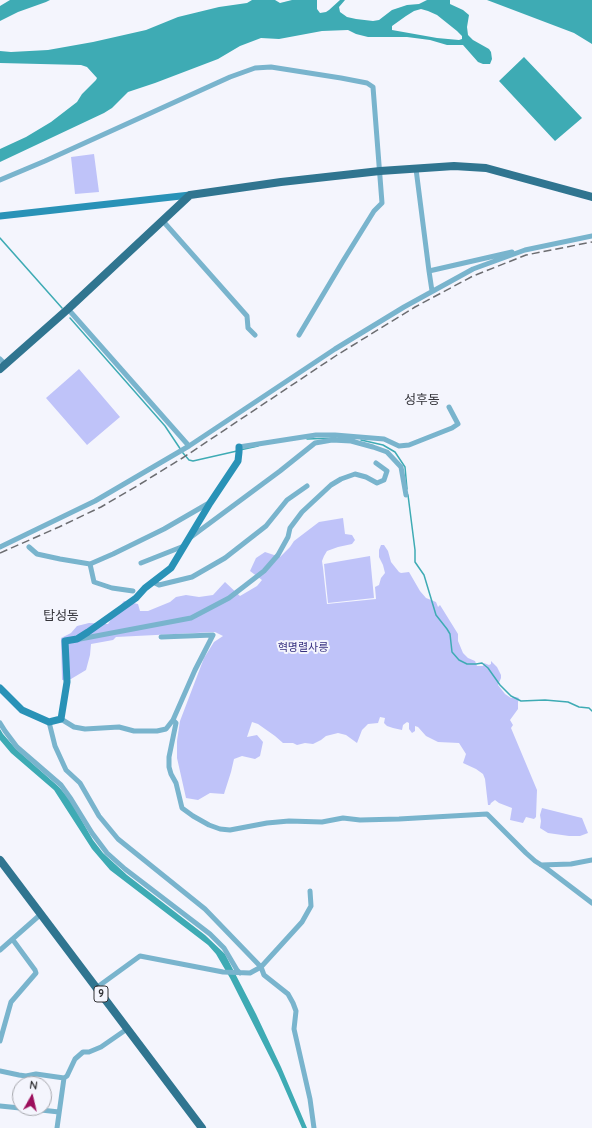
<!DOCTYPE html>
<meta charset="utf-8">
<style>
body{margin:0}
#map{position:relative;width:592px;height:1128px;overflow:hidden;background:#f4f5fd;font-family:Quicksand,sans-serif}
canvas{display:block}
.north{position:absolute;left:12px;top:1076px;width:40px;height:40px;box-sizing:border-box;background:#f4f5fd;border:1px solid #a6a7ad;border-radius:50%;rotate:8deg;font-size:11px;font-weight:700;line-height:16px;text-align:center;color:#323235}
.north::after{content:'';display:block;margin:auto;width:14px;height:18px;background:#9c0e5c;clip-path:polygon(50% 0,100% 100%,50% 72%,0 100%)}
</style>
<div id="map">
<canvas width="592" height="1128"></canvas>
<div class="north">N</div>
</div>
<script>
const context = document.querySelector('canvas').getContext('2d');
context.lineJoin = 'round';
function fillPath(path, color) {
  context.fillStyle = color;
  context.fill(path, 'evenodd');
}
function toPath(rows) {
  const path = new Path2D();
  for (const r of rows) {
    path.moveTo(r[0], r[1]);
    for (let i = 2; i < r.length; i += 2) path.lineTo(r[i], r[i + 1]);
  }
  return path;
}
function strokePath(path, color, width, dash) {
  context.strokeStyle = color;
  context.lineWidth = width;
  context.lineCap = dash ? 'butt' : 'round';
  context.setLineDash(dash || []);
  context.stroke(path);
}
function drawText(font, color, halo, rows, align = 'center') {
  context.font = font + ' Quicksand,"Noto Sans KR",sans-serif';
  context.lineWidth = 4;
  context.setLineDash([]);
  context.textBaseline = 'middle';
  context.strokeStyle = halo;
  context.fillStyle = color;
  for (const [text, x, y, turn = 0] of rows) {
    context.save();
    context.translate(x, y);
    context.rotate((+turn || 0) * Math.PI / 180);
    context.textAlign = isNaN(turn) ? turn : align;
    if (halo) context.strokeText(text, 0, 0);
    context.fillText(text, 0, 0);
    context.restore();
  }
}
fillPath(toPath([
 [94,154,99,192,75,194,71,157],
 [79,369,120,417,87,445,46,398],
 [343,518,345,534,352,535,355,540,352,544,338,547,327,551,324,556,322,561,323,568,327,604,376,599,375,587,379,585,381,578,385,573,383,565,379,557,379,550,381,545,384,545,388,551,391,562,399,572,401,573,409,572,420,591,426,598,436,602,438,607,440,605,458,634,458,641,463,653,468,658,475,661,477,666,483,666,484,663,489,665,491,664,491,661,497,667,501,675,501,678,498,685,505,694,511,698,516,697,519,698,518,702,518,709,510,720,513,725,511,728,537,790,536,817,534,819,526,817,523,823,510,820,512,808,499,803,495,800,491,803,490,805,488,805,485,779,483,774,476,769,463,763,466,754,459,743,438,742,426,736,418,727,415,726,415,731,412,733,409,729,409,723,407,722,403,725,402,730,393,728,387,726,384,723,385,718,380,717,378,723,368,724,362,730,357,743,346,735,338,733,326,736,321,740,313,744,305,743,297,745,293,743,283,743,275,736,258,724,252,722,247,737,257,735,263,742,260,756,255,759,242,756,234,759,231,772,224,794,210,793,198,800,186,798,177,758,177,741,180,721,204,658,214,642,223,636,215,632,116,637,113,640,91,644,90,655,86,670,71,679,62,680,61,638,71,633,77,626,89,623,108,624,119,607,124,601,138,604,140,611,148,611,170,602,176,597,186,595,199,597,213,595,225,582,240,596,257,586,262,580,250,571,256,558,265,552,280,557,290,547,294,541,319,522],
 [370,556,374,598,328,603,324,564],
 [542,808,582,818,588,833,580,836,569,836,548,833,540,828,541,821,540,815]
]), '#bfc3f9');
fillPath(toPath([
 [10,0,50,0,46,2,18,12,0,21,0,6],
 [252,0,275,0,280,3,292,0,317,0,317,9,320,13,326,12,329,10,340,0,345,0,339,7,340,12,347,17,356,19,373,21,379,20,392,10,407,5,419,4,427,0,450,0,450,4,463,10,469,15,467,27,468,35,473,40,489,49,491,52,492,59,490,64,483,64,478,62,463,45,447,45,430,40,407,37,368,37,356,34,348,30,322,31,279,39,261,38,240,46,218,59,155,83,128,92,112,108,104,113,0,162,0,149,26,137,51,122,77,102,82,94,96,80,97,78,87,67,81,65,0,63,0,51,11,52,48,50,93,42,146,30,178,17,219,7,247,3],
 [421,9,428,11,437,15,457,31,462,36,462,39,459,40,437,38,392,30,392,26,406,16,414,11],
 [487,0,592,0,592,44,574,33],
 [524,57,582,118,555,141,499,81],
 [0,729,3,734,16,749,59,787,70,800,93,840,103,853,127,875,205,935,225,954,256,1014,281,1067,307,1128,302,1128,278,1073,230,978,216,954,208,945,110,870,92,849,54,790,11,753,0,740]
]), '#3eabb4');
strokePath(toPath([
 [0,238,62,308],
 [70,318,165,426,183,453,189,460,193,461,237,451],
 [307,439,336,438],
 [361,440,383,445,395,452,405,467,407,489],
 [240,450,258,446],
 [408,495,415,550,415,562,424,575,436,615,447,629,450,634,452,652,459,660,467,664,476,664,482,663,488,668,500,685,511,696,521,701,545,700,568,702,579,707,589,708,592,711]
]), '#3eabb4', 1.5);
strokePath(toPath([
 [416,169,429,271,432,291],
 [0,180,45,161,230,77,255,68,271,67,341,78,367,83,373,87,382,203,374,211,343,261,299,335],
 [162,220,247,316,248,328,255,335],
 [429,271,512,252],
 [68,309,189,446,335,349,404,307,473,269,525,250,592,236],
 [0,359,5,364],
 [239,447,290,439,316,435,335,435,384,439,399,446,409,445,452,428,458,424,449,407],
 [191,537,280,471,315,443,332,440,351,441,373,447,387,452,401,467,406,495],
 [0,547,95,501,189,446],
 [29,547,37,554,60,559,90,564,113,554,164,529,209,503],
 [141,563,184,546],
 [90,564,94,582,112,588,133,591],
 [153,582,159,585,192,577,225,558,266,526,287,500,307,486],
 [80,639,191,618,229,598,264,571,278,555,288,537,290,528,302,512,331,485,341,479,355,474,366,477,377,483,384,480,387,471,376,463],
 [61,719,74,727,85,729,119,727,134,731,157,731,166,729,173,720,195,670,213,635,161,637],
 [173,720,176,723,169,757,169,767,171,774,176,783,182,808,193,816,209,825,220,829,230,830,267,823,289,821,322,822,343,818,360,820,399,819,487,814,526,853,535,861,546,868,592,903],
 [49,722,55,746,66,770,80,783,99,816,118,839,205,909,261,967,264,975,288,994,293,1003,296,1011,294,1029,310,1099,314,1128],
 [0,723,5,731,17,747,61,785,71,799,92,833,107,853,125,869,210,934,224,948,237,970,240,973],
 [541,865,571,864,592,860],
 [0,950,41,914],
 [96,988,140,956,223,972,250,973,261,967,302,922,311,906,310,891],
 [0,1041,11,1002,36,973,35,970,13,940],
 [0,1071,19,1075,26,1076,36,1074,64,1078,67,1076,75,1059,83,1052,89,1052,101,1047,127,1029],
 [0,1106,20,1108],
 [23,1108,59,1112],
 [57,1128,64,1078]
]), '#79b4cd', 5);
strokePath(toPath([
 [0,216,190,195],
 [0,688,22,710,49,722,61,719,67,682,65,641,77,639,88,632,136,598,145,588,171,568,210,503,238,461,239,452,239,447]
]), '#2992b7', 7);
strokePath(toPath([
 [0,369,68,309,190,195,281,182,380,171,454,166,486,168,592,197],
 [0,860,202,1128]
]), '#307590', 8);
strokePath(toPath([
 [0,553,59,527,101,507,137,486,184,457,337,355,415,307,473,276,526,255,592,242]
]), '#6c6d71', 1.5, [8, 4]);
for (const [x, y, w] of [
 [101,994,14]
]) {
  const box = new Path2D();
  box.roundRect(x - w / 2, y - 8, w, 16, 3);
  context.fillStyle = '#f4f5fd';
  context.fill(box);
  strokePath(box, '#323235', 1);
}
drawText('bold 10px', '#323235', null, [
 ["9",101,994]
]);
drawText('11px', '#383280', '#f4f5fd', [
 ["혁명렬사릉",303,648]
]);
drawText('13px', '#35353b', '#f4f5fd', [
 ["성후동",422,400],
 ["탑성동",61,616]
]);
</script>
